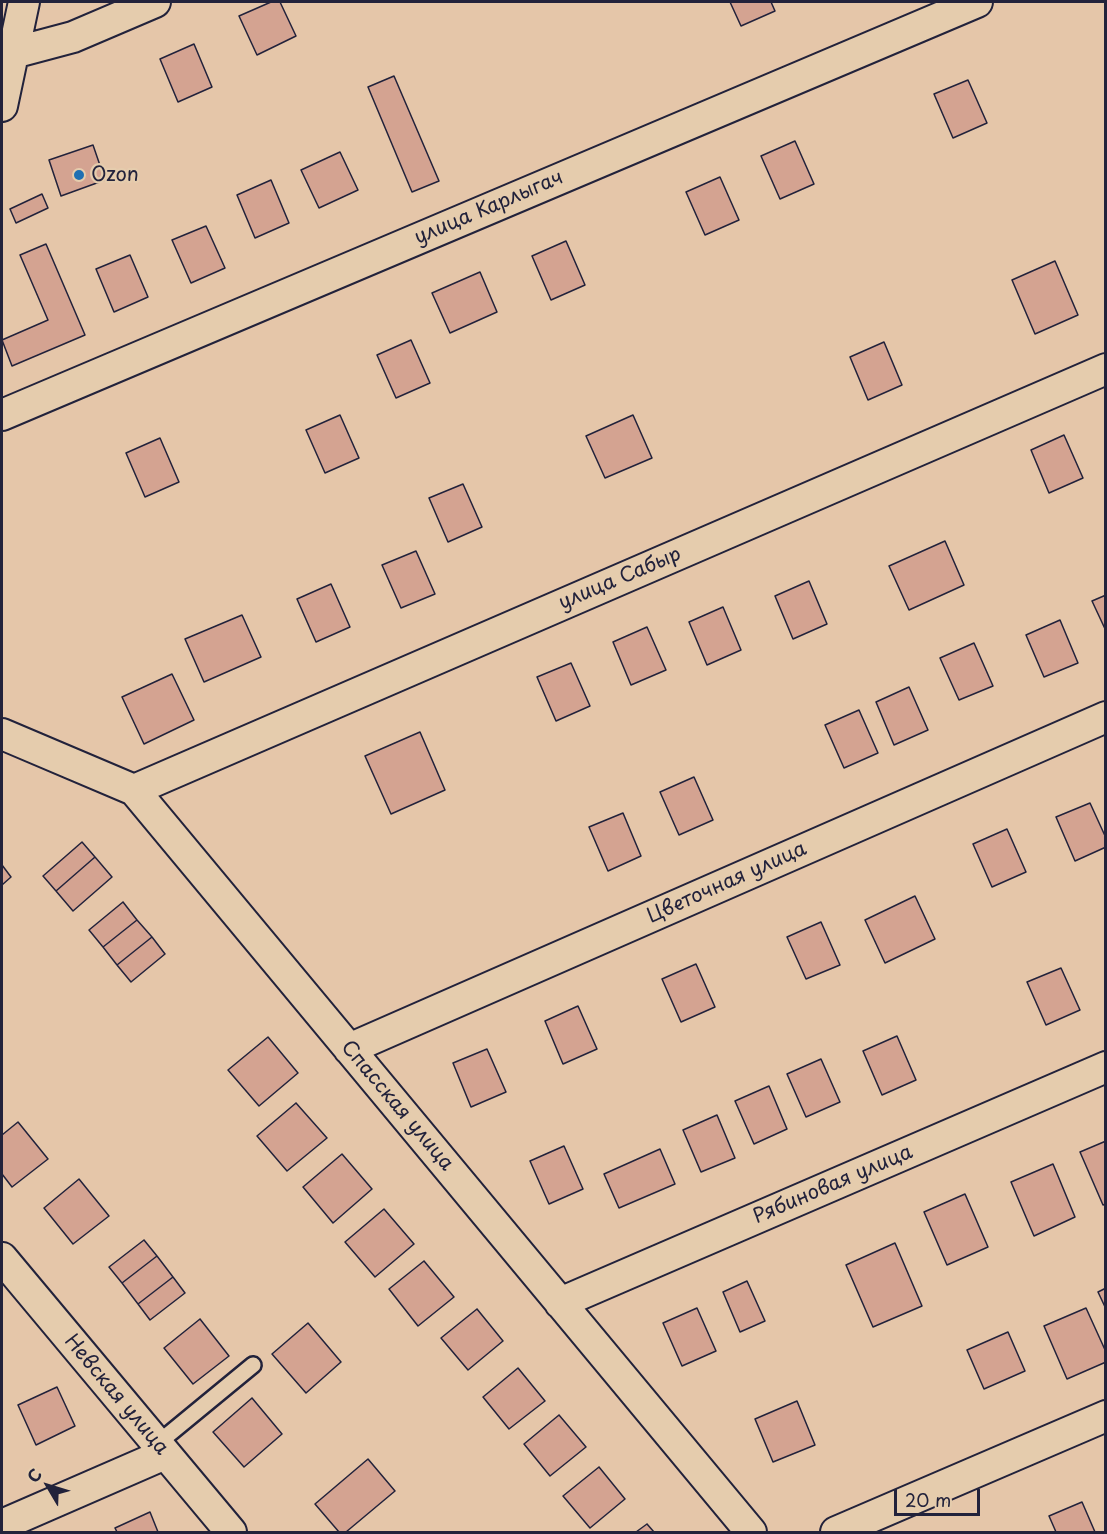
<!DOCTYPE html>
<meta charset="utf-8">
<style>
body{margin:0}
#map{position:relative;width:1107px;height:1534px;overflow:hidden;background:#e5c6a9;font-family:"Playpen Sans",sans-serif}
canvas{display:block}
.frame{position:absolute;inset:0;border:3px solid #22223b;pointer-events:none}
.north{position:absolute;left:18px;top:1456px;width:60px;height:60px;-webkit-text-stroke:4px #e5ccad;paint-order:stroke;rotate:308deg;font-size:16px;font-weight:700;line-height:24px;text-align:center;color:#22223b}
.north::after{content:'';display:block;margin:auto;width:21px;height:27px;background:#22223b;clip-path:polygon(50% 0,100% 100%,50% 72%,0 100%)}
.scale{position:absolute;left:894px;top:1489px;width:86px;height:27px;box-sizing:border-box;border:3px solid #22223b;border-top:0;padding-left:8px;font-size:18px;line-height:21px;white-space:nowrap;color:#22223b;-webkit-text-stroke:4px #e5ccad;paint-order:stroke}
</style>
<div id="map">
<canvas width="1107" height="1534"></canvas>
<div class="frame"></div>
<div class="north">С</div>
<div class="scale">20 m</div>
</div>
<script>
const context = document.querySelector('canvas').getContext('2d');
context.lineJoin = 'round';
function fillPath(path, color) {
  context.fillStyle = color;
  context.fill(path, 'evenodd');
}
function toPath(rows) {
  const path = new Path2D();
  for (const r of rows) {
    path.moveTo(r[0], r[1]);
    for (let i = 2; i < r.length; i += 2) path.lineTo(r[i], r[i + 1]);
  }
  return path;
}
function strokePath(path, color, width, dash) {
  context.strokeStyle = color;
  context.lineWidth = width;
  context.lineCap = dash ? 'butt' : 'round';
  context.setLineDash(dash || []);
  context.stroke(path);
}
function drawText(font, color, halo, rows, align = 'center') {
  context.font = font + ' "Playpen Sans",sans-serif';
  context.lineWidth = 4.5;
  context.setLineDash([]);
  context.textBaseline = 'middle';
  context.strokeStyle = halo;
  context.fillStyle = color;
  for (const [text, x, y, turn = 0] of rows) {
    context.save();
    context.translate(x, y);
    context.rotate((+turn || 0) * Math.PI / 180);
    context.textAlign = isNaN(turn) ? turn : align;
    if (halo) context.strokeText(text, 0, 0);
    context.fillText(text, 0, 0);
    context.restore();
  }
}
const building = toPath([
 [271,2,280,2,296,36,257,55,239,16,271,2],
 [730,2,771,2,775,11,741,26,730,2],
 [194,44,212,87,178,102,160,59,194,44],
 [394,76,439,181,412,192,368,87,394,76],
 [968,80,987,123,953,138,934,94,968,80],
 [795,141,814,184,780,199,761,156,795,141],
 [93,145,105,180,61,196,49,160,93,145],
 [340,152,358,190,319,208,301,170,340,152],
 [720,177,739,220,705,235,686,192,720,177],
 [271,180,289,223,255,238,237,195,271,180],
 [42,194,48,208,16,223,10,209,42,194],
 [206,226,225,268,191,283,172,240,206,226],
 [566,241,585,285,551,300,532,256,566,241],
 [46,244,85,335,12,366,2,340,48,320,20,255,46,244],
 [130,255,148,297,114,312,96,269,130,255],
 [1055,261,1078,315,1035,334,1012,280,1055,261],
 [480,272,497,312,450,333,432,293,480,272],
 [411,340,430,383,396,398,377,355,411,340],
 [884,342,902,385,868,400,850,357,884,342],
 [340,415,359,458,325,473,306,430,340,415],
 [633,415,652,458,605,478,586,436,633,415],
 [1064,435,1083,478,1049,493,1031,450,1064,435],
 [160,438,179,482,145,497,126,453,160,438],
 [463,484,482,527,448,542,429,498,463,484],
 [945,541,964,585,909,610,889,566,945,541],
 [416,551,435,594,401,608,382,565,416,551],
 [809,581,827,624,793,639,775,596,809,581],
 [331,584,350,627,316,642,297,599,331,584],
 [1106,595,1106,631,1092,601,1106,595],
 [723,607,741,650,707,665,689,622,723,607],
 [242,615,261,657,204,682,185,639,242,615],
 [1060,620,1078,663,1044,677,1026,635,1060,620],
 [647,627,666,670,631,685,613,642,647,627],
 [974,643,993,686,959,700,940,658,974,643],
 [571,663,590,706,556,721,537,677,571,663],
 [172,674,194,720,144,744,122,697,172,674],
 [909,687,928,730,894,745,876,702,909,687],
 [859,710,878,753,844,768,825,725,859,710],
 [420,732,445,790,391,814,365,756,420,732],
 [694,777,713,820,679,835,660,792,694,777],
 [1090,803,1106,838,1106,847,1075,861,1056,817,1090,803],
 [623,813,641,856,608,871,589,827,623,813],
 [1007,829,1026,872,992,887,973,844,1007,829],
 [82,842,95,857,56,891,43,876,82,842],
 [95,857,112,877,73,911,56,891,95,857],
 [2,865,11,877,2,885,2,865],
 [915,896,935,939,885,963,865,920,915,896],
 [123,902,137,920,103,947,89,930,123,902],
 [137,920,152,937,117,965,103,947,137,920],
 [821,922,840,965,806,979,787,937,821,922],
 [152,937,165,954,131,982,117,965,152,937],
 [696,964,715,1007,681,1022,662,979,696,964],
 [1061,968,1080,1010,1046,1025,1027,982,1061,968],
 [578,1006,597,1049,563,1064,545,1021,578,1006],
 [897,1036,916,1080,882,1095,863,1051,897,1036],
 [268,1037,298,1073,259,1106,228,1070,268,1037],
 [487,1049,506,1092,471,1107,453,1063,487,1049],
 [821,1059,840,1102,806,1117,787,1074,821,1059],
 [769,1086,787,1129,754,1144,735,1101,769,1086],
 [296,1103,327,1138,287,1171,257,1136,296,1103],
 [717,1115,735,1158,701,1172,683,1130,717,1115],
 [18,1122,48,1159,12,1187,2,1174,2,1135,18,1122],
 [1106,1141,1106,1204,1103,1205,1080,1152,1106,1141],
 [564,1146,583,1189,549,1204,530,1161,564,1146],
 [660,1149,675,1184,619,1208,604,1174,660,1149],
 [342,1154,372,1189,333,1223,303,1187,342,1154],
 [1053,1164,1075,1217,1034,1236,1011,1182,1053,1164],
 [79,1179,109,1216,73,1244,44,1208,79,1179],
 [965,1194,988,1247,947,1265,924,1212,965,1194],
 [384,1209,414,1244,375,1277,345,1242,384,1209],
 [144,1240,157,1256,122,1283,109,1267,144,1240],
 [895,1243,922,1306,873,1327,846,1265,895,1243],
 [157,1256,173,1277,138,1304,122,1283,157,1256],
 [424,1261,454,1297,418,1326,389,1289,424,1261],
 [173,1277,185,1293,150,1320,138,1304,173,1277],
 [747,1281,765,1321,740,1332,723,1292,747,1281],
 [1106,1288,1106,1309,1098,1292,1106,1288],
 [697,1308,716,1351,682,1366,663,1323,697,1308],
 [1086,1308,1106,1352,1106,1362,1067,1379,1044,1326,1086,1308],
 [477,1309,503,1341,468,1370,441,1338,477,1309],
 [200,1319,229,1356,193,1384,164,1348,200,1319],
 [308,1323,341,1362,306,1393,272,1354,308,1323],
 [1008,1332,1025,1371,984,1389,967,1350,1008,1332],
 [518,1368,545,1401,509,1429,483,1397,518,1368],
 [57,1387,75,1426,36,1445,18,1405,57,1387],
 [252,1398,282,1434,244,1467,213,1432,252,1398],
 [797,1401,815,1445,773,1462,755,1419,797,1401],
 [559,1415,586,1447,550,1476,524,1444,559,1415],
 [368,1459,395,1491,346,1532,339,1532,315,1504,368,1459],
 [599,1467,625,1499,590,1528,563,1496,599,1467],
 [1082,1502,1095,1532,1056,1532,1049,1516,1082,1502],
 [150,1512,158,1532,117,1532,115,1528,150,1512],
 [647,1524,654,1532,636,1532,647,1524]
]);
fillPath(building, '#d4a391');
strokePath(building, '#22223b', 1.5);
const lane = toPath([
 [157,1444,253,1365]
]);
const street = toPath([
 [2,58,13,53,73,37,155,2],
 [2,106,24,2],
 [2,415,977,2],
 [2,734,134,790,751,1532],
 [134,790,1106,369],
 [349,1049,1106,717],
 [2,1258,231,1532],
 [560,1303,1106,1067],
 [2,1525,165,1454],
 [836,1532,1106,1416]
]);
strokePath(lane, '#22223b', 20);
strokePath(street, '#22223b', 34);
strokePath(lane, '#e5ccad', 15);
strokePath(street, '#e5ccad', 30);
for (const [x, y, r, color] of [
 [79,175,6,"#1f6fb2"]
]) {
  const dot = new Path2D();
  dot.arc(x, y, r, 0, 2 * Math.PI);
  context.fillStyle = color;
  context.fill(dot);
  strokePath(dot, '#e5ccad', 2);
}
drawText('20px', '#22223b', '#e5ccad', [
 ["Ozon",91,175]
], 'left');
drawText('20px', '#22223b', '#e5ccad', [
 ["улица Карлыгач",489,208,-23],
 ["улица Сабыр",620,579,-23],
 ["Цветочная улица",727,883,-24],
 ["Спасская улица",397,1106,50],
 ["Рябиновая улица",833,1185,-23],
 ["Невская улица",116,1395,50]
]);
</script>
